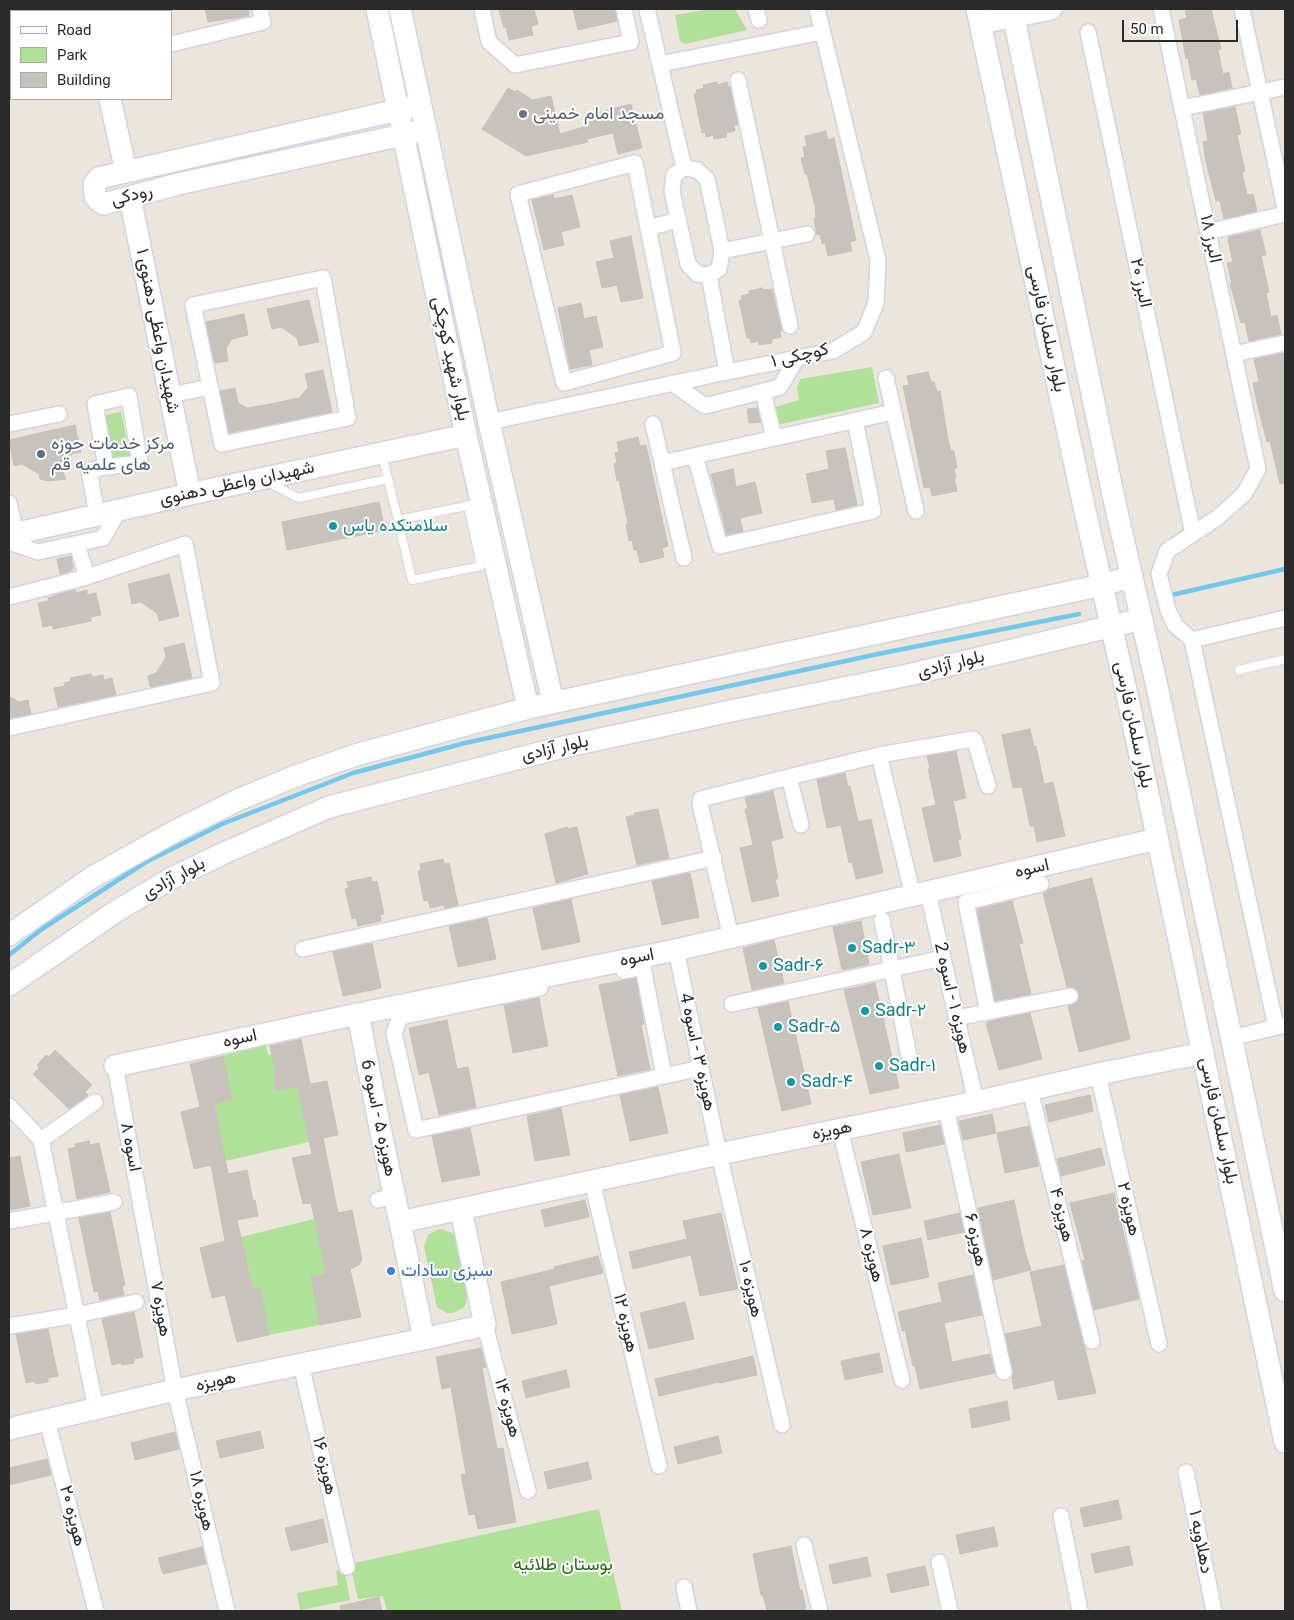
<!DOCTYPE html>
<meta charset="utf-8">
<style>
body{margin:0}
#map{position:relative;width:1294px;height:1620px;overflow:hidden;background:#ece5dc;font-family:Roboto,sans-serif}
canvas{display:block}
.frame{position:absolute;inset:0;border:10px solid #2a2a2a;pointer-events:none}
.legend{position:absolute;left:10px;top:10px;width:162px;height:90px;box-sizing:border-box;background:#fff;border:1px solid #aaa;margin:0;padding:6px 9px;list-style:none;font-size:15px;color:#2a2a2a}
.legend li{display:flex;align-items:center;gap:10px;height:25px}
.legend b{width:25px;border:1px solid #aaa}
.scale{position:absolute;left:1122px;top:20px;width:116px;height:22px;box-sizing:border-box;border:2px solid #2a2a2a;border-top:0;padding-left:6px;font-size:15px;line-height:18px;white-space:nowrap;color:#2a2a2a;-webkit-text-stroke:4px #fff;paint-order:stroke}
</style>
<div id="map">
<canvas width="1294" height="1620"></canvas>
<div class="frame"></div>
<ul class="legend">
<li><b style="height:6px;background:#fff"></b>Road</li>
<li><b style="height:14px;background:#b0e199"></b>Park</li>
<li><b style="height:14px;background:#c7c2bb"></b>Building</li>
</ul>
<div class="scale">50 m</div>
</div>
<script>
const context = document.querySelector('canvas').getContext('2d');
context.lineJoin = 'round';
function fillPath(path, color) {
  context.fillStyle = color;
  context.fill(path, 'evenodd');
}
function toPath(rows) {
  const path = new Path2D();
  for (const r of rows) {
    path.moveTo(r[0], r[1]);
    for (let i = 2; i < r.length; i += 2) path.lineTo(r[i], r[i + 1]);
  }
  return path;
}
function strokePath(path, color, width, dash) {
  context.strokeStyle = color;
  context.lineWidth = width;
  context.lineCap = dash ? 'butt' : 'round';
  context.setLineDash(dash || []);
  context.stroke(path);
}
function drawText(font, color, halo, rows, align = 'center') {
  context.font = font + ' Roboto,Vazirmatn,sans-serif';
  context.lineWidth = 4;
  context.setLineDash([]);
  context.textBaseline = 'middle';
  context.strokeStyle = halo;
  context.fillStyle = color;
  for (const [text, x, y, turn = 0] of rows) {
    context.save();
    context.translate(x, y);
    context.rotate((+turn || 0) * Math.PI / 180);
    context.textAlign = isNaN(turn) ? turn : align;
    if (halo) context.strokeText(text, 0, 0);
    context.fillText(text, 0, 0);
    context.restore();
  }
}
fillPath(toPath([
 [711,9,735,9,747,30,685,44,680,41,675,15],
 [872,367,879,403,776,425,772,408,799,400,797,388,800,379],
 [121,412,130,456,113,459,105,415],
 [266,1045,268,1055,272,1054,276,1075,274,1076,276,1090,297,1086,309,1142,225,1161,214,1104,232,1099,229,1085,225,1086,220,1067,225,1066,223,1056],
 [314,1219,326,1274,311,1277,320,1325,269,1335,267,1321,262,1320,258,1301,262,1299,260,1289,253,1290,248,1264,242,1264,241,1237],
 [442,1229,452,1233,455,1237,468,1291,466,1303,463,1308,453,1313,447,1313,437,1307,424,1246,428,1235,437,1230],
 [599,1509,622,1611,387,1611,383,1596,358,1599,350,1564],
 [344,1569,350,1600,300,1610,297,1593,338,1585,336,1571]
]), '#b0e199');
strokePath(toPath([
 [1167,596,1285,569],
 [9,955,42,929,146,862,222,824,353,773,465,743,878,654,1079,614]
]), '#71c8ec', 4.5);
const building = toPath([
 [205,9,248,9,249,16,208,22,205,9],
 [499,9,534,9,538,24,531,26,533,35,509,40,506,27,504,28,499,9],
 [573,9,615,9,617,21,578,30,573,9],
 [1187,9,1211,9,1221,49,1218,50,1223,74,1229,72,1232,88,1200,95,1196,79,1192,80,1188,58,1186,59,1179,20,1187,18,1185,11,1188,11,1187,9],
 [717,82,717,85,727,82,728,87,730,86,738,125,734,125,735,131,726,133,727,137,714,139,713,135,706,137,705,132,702,133,694,94,697,94,696,90,704,88,703,85,717,82],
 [508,88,516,92,517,90,532,100,551,96,560,134,590,125,588,115,631,104,642,148,618,154,613,133,587,139,588,142,526,156,482,129,508,88],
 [1235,107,1241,134,1237,135,1245,171,1242,172,1247,195,1253,194,1257,211,1224,219,1220,201,1216,201,1206,162,1203,142,1208,141,1203,113,1235,107],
 [826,131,828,140,834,138,856,240,850,242,852,251,828,256,825,243,822,244,820,234,817,235,814,218,816,218,815,206,807,174,805,174,801,158,805,157,803,147,807,146,805,136,826,131],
 [553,195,554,199,572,195,580,227,561,232,564,245,544,250,532,200,553,195],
 [1260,230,1266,255,1261,256,1269,292,1266,293,1271,317,1277,315,1281,334,1249,341,1245,322,1241,323,1230,283,1232,283,1227,263,1233,262,1228,240,1229,240,1228,237,1260,230],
 [631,236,643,298,621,302,617,285,602,288,596,262,614,258,610,241,631,236],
 [762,288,763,290,772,289,782,331,780,331,781,337,772,339,772,343,759,345,758,341,751,343,750,338,747,338,739,300,742,300,741,296,749,294,749,291,762,288],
 [309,300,319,342,299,346,297,338,281,327,272,329,267,309,309,300],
 [581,303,584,319,596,316,603,347,589,350,592,365,570,369,558,308,581,303],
 [244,314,248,335,232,339,226,348,228,361,215,363,206,322,244,314],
 [1285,353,1285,483,1280,484,1270,441,1267,442,1257,403,1253,383,1259,382,1254,359,1285,353],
 [323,370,332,412,229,433,220,391,235,388,238,403,247,408,265,405,299,398,308,388,305,374,323,370],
 [928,372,931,382,934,382,937,392,940,391,948,440,951,451,954,451,957,468,954,468,956,478,954,478,957,491,932,496,930,487,924,488,903,386,909,385,907,376,928,372],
 [757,408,761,422,749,423,747,409,757,408],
 [75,425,81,452,71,454,62,470,66,479,49,481,40,479,39,474,22,464,14,466,9,440,75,425],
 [638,437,640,446,646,445,668,546,662,548,664,557,640,563,637,550,634,550,632,540,629,541,626,524,628,524,619,480,617,481,614,464,617,463,615,453,619,452,617,442,638,437],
 [845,448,857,505,836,510,834,499,812,503,806,474,829,469,826,451,845,448],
 [733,469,736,487,755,482,762,513,740,518,743,531,727,535,711,474,733,469],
 [379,502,385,530,287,550,282,522,379,502],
 [71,556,73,569,71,569,71,571,60,574,57,559,71,556],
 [169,574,179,616,159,621,157,613,141,602,132,604,128,584,169,574],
 [75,590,76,593,87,590,87,595,96,593,101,615,91,617,91,621,53,629,53,625,43,627,38,603,48,601,48,598,55,596,54,595,75,590],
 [184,643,192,678,150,687,148,676,156,673,166,657,164,648,184,643],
 [91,674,92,677,103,675,104,680,112,678,116,695,58,707,54,688,65,686,64,683,71,681,70,678,91,674],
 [9,696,19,702,28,700,31,714,9,718,9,696],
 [1030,729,1034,747,1036,746,1044,784,1053,782,1065,836,1037,842,1034,826,1030,826,1022,787,1013,788,1002,735,1030,729],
 [956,751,966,798,953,801,961,839,958,840,961,856,934,862,922,808,936,805,928,769,930,769,927,756,956,751],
 [845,773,848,787,850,786,858,822,871,819,883,873,856,879,852,862,849,863,841,825,827,828,817,780,845,773],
 [773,791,783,838,771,841,778,879,775,879,779,896,752,902,740,848,753,845,745,809,748,809,745,798,773,791],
 [658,809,669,858,637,865,626,817,635,815,634,813,658,809],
 [567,827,568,829,577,827,588,874,556,883,545,834,567,827],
 [443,859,444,864,449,863,458,905,445,908,444,905,430,908,428,900,424,901,418,871,421,871,420,864,443,859],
 [690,873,699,917,662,925,652,881,690,873],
 [371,877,372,882,377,881,384,914,380,915,381,921,358,926,356,918,352,919,345,889,349,888,347,882,371,877],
 [1092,878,1130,1039,1079,1052,1068,1006,1076,1003,1079,999,1079,994,1074,987,1067,987,1043,893,1049,889,1092,878],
 [571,899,580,942,542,950,533,908,571,899],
 [1012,901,1023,943,1019,944,1031,994,995,1001,977,909,1012,901],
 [487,918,496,959,458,967,449,926,487,918],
 [861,921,869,964,842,970,833,927,861,921],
 [774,940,784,983,752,990,743,948,774,940],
 [372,943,381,988,343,996,333,952,372,943],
 [636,978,644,1024,641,1025,650,1069,618,1076,599,985,636,978],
 [875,983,899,1088,870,1094,844,990,875,983],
 [539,998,548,1046,513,1053,504,1005,539,998],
 [788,1001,811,1104,782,1111,758,1008,788,1001],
 [1030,1013,1042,1059,999,1070,986,1023,991,1021,1030,1013],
 [447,1020,457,1069,468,1067,476,1107,439,1115,429,1072,419,1075,409,1028,447,1020],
 [301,1039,310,1084,327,1081,338,1135,323,1138,338,1213,352,1210,362,1259,359,1265,350,1269,361,1317,320,1325,311,1277,326,1274,311,1203,303,1204,292,1158,312,1154,297,1086,276,1090,274,1076,276,1075,270,1046,301,1039],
 [55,1050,92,1085,85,1092,88,1095,87,1096,69,1109,33,1074,39,1068,37,1065,46,1055,49,1057,55,1050],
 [223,1056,232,1099,214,1104,228,1174,247,1170,253,1201,255,1200,258,1216,237,1220,253,1290,260,1288,269,1335,237,1342,225,1295,212,1298,200,1248,225,1241,211,1165,194,1169,181,1112,200,1107,190,1064,223,1056],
 [658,1087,668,1133,630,1141,620,1095,658,1087],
 [1090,1095,1093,1111,1049,1122,1045,1105,1090,1095],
 [561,1108,570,1155,535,1161,527,1116,561,1108],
 [992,1114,996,1133,963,1140,959,1121,992,1114],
 [940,1125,944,1144,906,1152,903,1133,940,1125],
 [1029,1126,1039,1166,1005,1173,997,1133,1029,1126],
 [470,1128,480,1175,442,1182,432,1136,470,1128],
 [89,1141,90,1145,99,1143,110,1192,77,1199,68,1149,76,1147,75,1144,89,1141],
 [1101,1148,1105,1165,1061,1176,1057,1159,1101,1148],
 [899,1154,911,1208,873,1215,861,1162,899,1154],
 [20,1156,30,1206,9,1210,9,1158,20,1156],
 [1114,1193,1139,1299,1094,1310,1082,1261,1085,1260,1070,1203,1114,1193],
 [585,1200,589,1217,545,1227,541,1210,585,1200],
 [1014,1200,1025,1252,1031,1270,993,1280,978,1208,1014,1200],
 [110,1212,125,1285,122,1286,124,1295,100,1300,98,1291,94,1292,79,1218,110,1212],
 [721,1213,738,1289,700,1296,691,1255,633,1269,629,1252,687,1239,683,1221,721,1213],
 [960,1213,964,1232,928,1240,924,1221,960,1213],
 [921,1238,929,1277,891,1285,883,1246,921,1238],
 [598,1256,603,1273,549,1286,557,1324,512,1334,501,1282,555,1269,554,1267,598,1256],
 [1064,1265,1096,1393,1058,1400,1054,1380,1014,1389,1012,1377,1013,1370,1005,1334,1042,1326,1030,1272,1064,1265],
 [973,1275,982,1315,944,1323,952,1362,990,1354,995,1373,920,1389,915,1366,913,1366,905,1330,902,1331,898,1312,942,1302,938,1283,973,1275],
 [685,1302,694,1339,649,1349,640,1313,685,1302],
 [134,1312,143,1357,134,1359,134,1363,122,1365,121,1363,112,1365,102,1319,134,1312],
 [48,1329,58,1376,48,1378,48,1382,36,1384,35,1381,26,1383,16,1334,48,1329],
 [481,1348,486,1367,482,1368,497,1449,503,1448,516,1522,478,1529,475,1514,469,1515,461,1475,466,1474,451,1387,442,1389,436,1357,481,1348],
 [879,1353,883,1372,845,1380,841,1361,879,1353],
 [753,1356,757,1375,719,1383,719,1382,659,1396,655,1379,753,1356],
 [566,1370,570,1387,526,1398,522,1381,566,1370],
 [1007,1401,1010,1420,972,1428,969,1409,1007,1401],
 [260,1431,264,1448,220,1458,216,1441,260,1431],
 [175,1432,179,1449,135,1460,131,1443,175,1432],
 [718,1436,722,1453,678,1464,674,1447,718,1436],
 [47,1459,51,1475,9,1485,9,1468,47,1459],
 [588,1462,592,1479,548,1489,544,1472,588,1462],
 [1118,1500,1122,1519,1084,1527,1080,1508,1118,1500],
 [323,1519,328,1542,291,1551,285,1528,323,1519],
 [994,1527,998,1546,960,1554,956,1535,994,1527],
 [791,1546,800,1591,802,1590,806,1609,796,1611,767,1611,763,1595,761,1595,753,1554,791,1546],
 [1129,1546,1133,1565,1095,1573,1091,1554,1129,1546],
 [202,1547,206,1564,163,1574,158,1558,202,1547],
 [867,1557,871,1576,833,1584,829,1565,867,1557],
 [925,1566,929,1585,891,1593,887,1574,925,1566],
 [379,1597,382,1611,341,1611,340,1606,379,1597]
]);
fillPath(building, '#c7c2bb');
strokePath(building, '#c7c1b6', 1);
const lane = toPath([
 [382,454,398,520,471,505],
 [268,482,298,498,388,479],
 [398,520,412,580,481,566,468,505],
 [1239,670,1285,659]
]);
const street = toPath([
 [124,9,125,11],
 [482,9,489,42,515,65,631,42,624,9],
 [647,9,684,168],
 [756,9,759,20],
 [1161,9,1258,469,1244,494,1217,518,1167,551,1159,574,1168,610,1175,625,1192,640],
 [1242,9,1285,208],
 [1088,32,1193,534],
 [171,44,263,22,260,9],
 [660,64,822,32],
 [738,80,790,326],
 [1182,108,1285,87],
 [635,163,673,353,564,383,518,194,635,163],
 [684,168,697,170,707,179,722,251,719,269,709,275,697,274,688,264,672,191,674,175,684,168],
 [648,228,678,220],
 [1208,232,1285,214],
 [722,251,807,234],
 [709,275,727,372],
 [323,278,348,418,222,444,193,305,323,278],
 [1234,354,1285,343],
 [886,378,916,511],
 [672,383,705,406,780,387,797,358],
 [763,391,774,438],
 [170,395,210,387],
 [489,422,727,372,833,351,864,332,876,303,878,260,817,9],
 [9,424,59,414],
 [653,424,684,558],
 [695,456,720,546,873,511,855,420],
 [662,463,893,412],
 [9,503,16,533],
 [97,515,89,471,106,467,95,404,129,396,140,463,106,467],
 [9,542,38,552,103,538,119,510],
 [77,544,87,577],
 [9,597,87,577,185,544,212,683,9,728],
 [801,825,789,777,879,755],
 [928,893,976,1102],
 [913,896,879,755,973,739,975,741,988,786],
 [882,920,911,1066],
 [731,937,700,804,701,799,789,777],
 [303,949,714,858],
 [676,950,719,1154,782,1425],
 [624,971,643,967,664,1076],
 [540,988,400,1017,394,1033,416,1130,701,1068],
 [732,1004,943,958],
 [988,1012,966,902,1041,884],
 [956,1018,1070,996],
 [1276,1027,1192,640,1285,618],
 [1231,1038,1285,1025],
 [115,1066,175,1390,227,1611],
 [1098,1074,1159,1344],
 [1030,1090,1092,1341],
 [9,1106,41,1140,95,1102],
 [946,1108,1004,1372],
 [840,1130,902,1380],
 [41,1140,96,1409],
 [592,1181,659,1466],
 [378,1200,395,1196],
 [9,1221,114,1202],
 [485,1325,528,1491],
 [9,1326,77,1315,136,1302],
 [301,1364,347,1567],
 [47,1420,96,1611],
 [1186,1472,1214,1611],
 [1061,1516,1080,1611],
 [804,1545,820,1611],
 [939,1562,950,1611],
 [684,1587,689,1611]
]);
const secondary = toPath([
 [89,9,90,11],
 [377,9,466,435,528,708],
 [400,9,489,422,553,702],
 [977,9,1084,507,1128,699,1285,1442],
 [1012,9,1114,499,1158,691,1285,1291],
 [980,23,1051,9],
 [110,99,126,172],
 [411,107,99,178,94,184,95,196,99,201,104,204,178,184,416,132],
 [130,197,190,494],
 [9,535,190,494,466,435],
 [9,935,91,878,179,829,238,800,298,775,359,754,528,708,1088,588,1132,577],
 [9,985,115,912,170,879,224,853,329,807,559,748,726,712,908,675,1142,619],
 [358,1014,380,1128,400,1222],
 [115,1066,358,1014,676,950,1157,839],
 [461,1210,485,1325,424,1339,400,1222,719,1154,976,1102,1098,1074,1203,1053],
 [9,1429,175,1390,424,1339]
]);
strokePath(lane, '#d1d4e2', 10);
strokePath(street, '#d1d4e2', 18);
strokePath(secondary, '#d1d4e2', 24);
strokePath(lane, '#fff', 8);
strokePath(street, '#fff', 15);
strokePath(secondary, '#fff', 21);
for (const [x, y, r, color] of [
 [523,114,5,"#6b7280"],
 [41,454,5,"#5c6f8a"],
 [333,526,5,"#0f9aa8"],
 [852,948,5,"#0f9aa8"],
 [763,966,5,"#0f9aa8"],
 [865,1011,5,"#0f9aa8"],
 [778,1027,5,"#0f9aa8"],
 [879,1066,5,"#0f9aa8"],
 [791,1082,5,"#0f9aa8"],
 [391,1271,5,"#3f7fe0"]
]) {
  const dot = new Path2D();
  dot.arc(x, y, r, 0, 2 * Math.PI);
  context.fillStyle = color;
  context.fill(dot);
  strokePath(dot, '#fff', 2);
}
drawText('18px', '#5b616d', '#fff', [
 ["مسجد امام خمینی",533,114]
], 'left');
drawText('18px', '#2a2a2a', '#fff', [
 ["رودکی",132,196,-14],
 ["البرز ۱۸",1210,239,78],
 ["البرز ۲۰",1140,283,78],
 ["بلوار سلمان فارسی",1046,329,78],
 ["شهیدان واعظی دهنوی ۱",157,331,79],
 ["کوچکی ۱",800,356,-13],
 ["بلوار شهید کوچکی",450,359,78],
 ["شهیدان واعظی دهنوی",237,484,-12],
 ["بلوار آزادی",951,665,-14],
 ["بلوار سلمان فارسی",1133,725,78],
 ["بلوار آزادی",555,749,-13],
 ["اسوه",1032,869,-13],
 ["بلوار آزادی",174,879,-29],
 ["اسوه",637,958,-11],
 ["هویزه ۱ - اسوه 2",952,998,77],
 ["اسوه",240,1039,-12],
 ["هویزه ۳ - اسوه 4",697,1052,78],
 ["هویزه ۵ - اسوه 6",378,1118,78],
 ["بلوار سلمان فارسی",1218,1121,78],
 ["هویزه",832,1131,-11],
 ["اسوه ۸",130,1147,79],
 ["هویزه ۲",1128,1209,77],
 ["هویزه ۴",1061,1215,76],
 ["هویزه ۶",975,1240,78],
 ["هویزه ۸",871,1255,76],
 ["هویزه ۱۰",750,1289,77],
 ["هویزه ۷",160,1309,80],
 ["هویزه ۱۲",625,1323,77],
 ["هویزه",216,1382,-12],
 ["هویزه ۱۴",507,1408,75],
 ["هویزه ‍۱۶",324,1466,77],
 ["هویزه ‍۱۸",201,1501,77],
 ["هویزه ‍۲۰",72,1516,76],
 ["دهلاویه ۱",1200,1542,79]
]);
drawText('18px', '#4e5e75', '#fff', [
 ["مرکز خدمات حوزه",51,444],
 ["های علمیه قم",51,465]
], 'left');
drawText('18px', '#0d838f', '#fff', [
 ["سلامتکده یاس",343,526],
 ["Sadr-۳",862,948],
 ["Sadr-۶",773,966],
 ["Sadr-۲",875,1011],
 ["Sadr-۵",788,1027],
 ["Sadr-۱",889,1066],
 ["Sadr-۴",801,1082]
], 'left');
drawText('18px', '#366cbe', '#fff', [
 ["سبزی سادات",401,1271]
], 'left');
drawText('18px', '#29651b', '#fff', [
 ["بوستان طلائیه",563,1565]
]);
</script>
